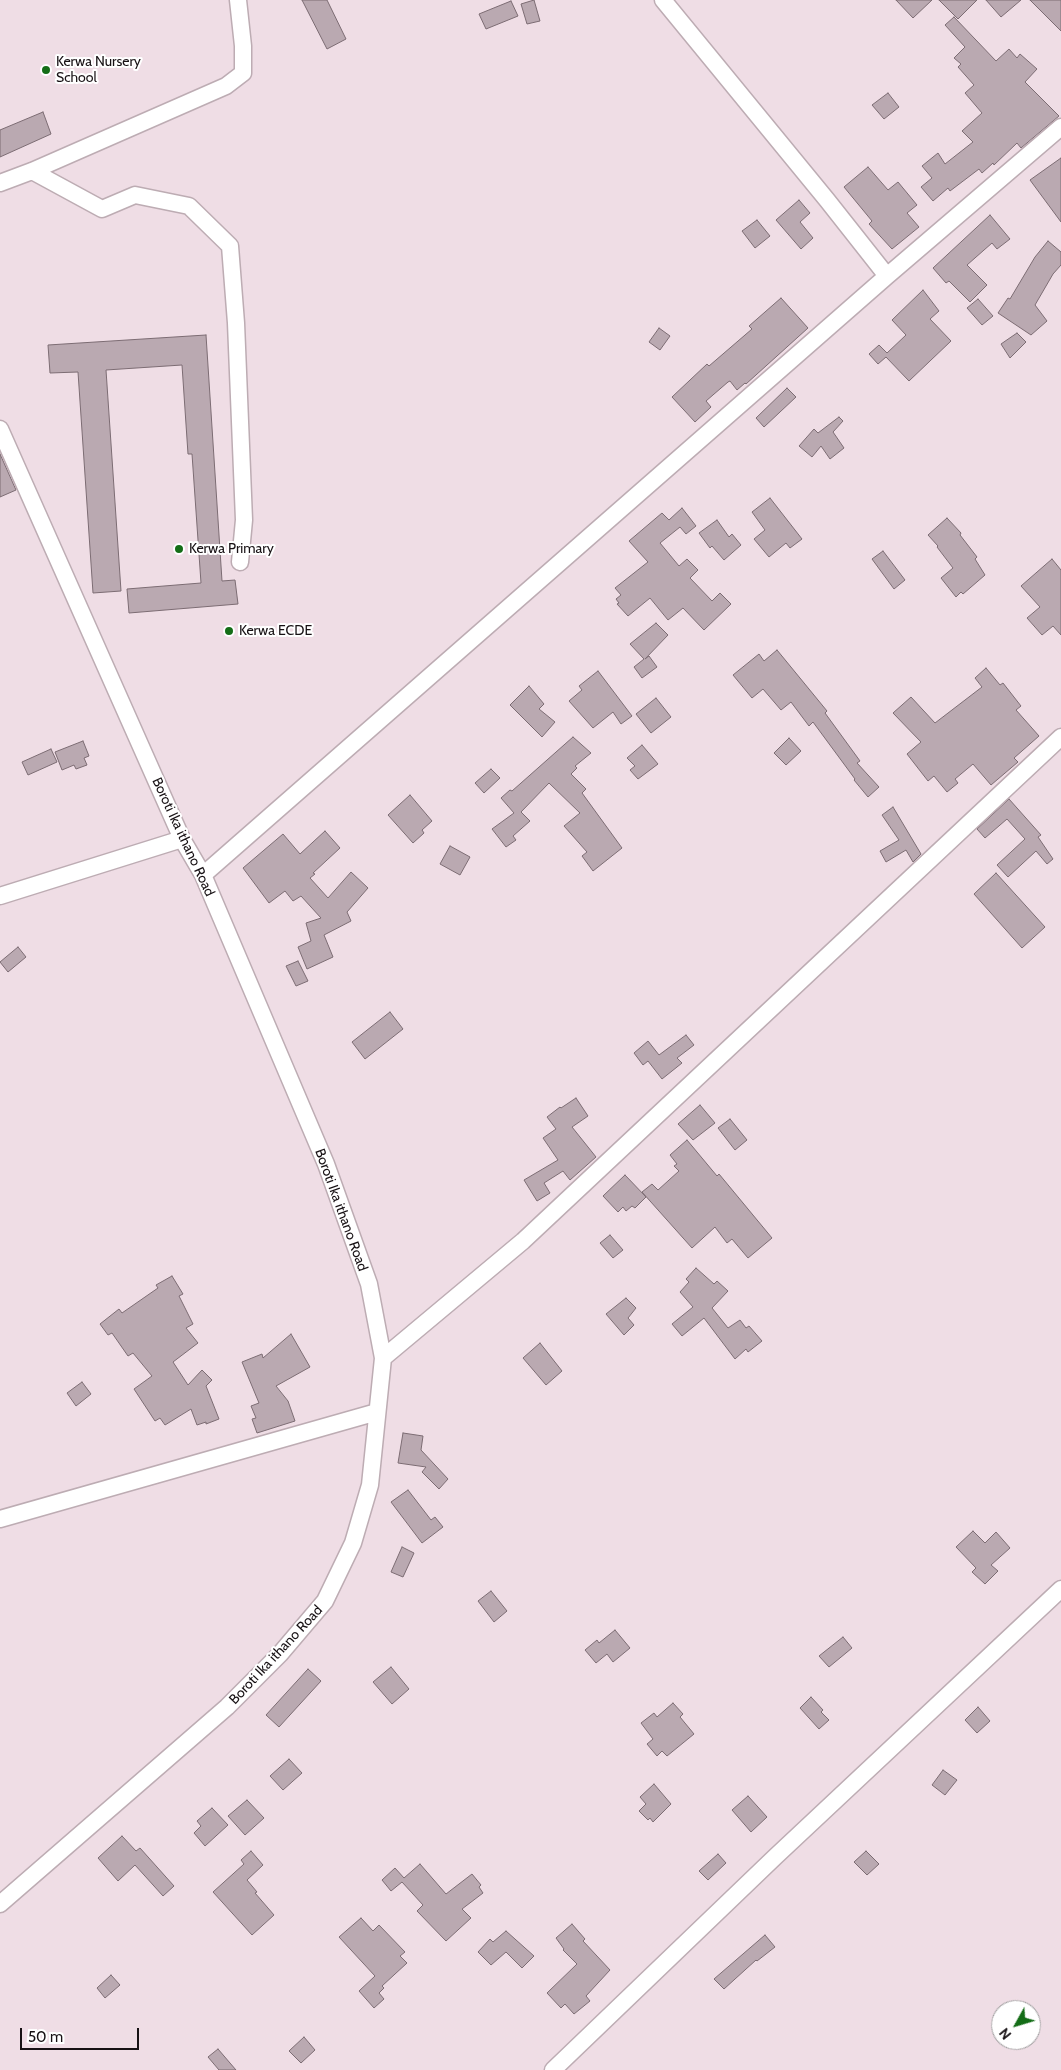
<!DOCTYPE html>
<style>
body{margin:0}
#map{position:relative;width:1061px;height:2070px;overflow:hidden;background:#efdde5;font-family:Cabin,sans-serif}
canvas{display:block}
.north{position:absolute;left:991px;top:2000px;width:50px;height:50px;box-sizing:border-box;background:#fff;border:1px solid #a2a0a1;border-radius:50%;rotate:231deg;font-size:14px;font-weight:700;line-height:20px;text-align:center;color:#171114}
.north::after{content:'';display:block;margin:auto;width:18px;height:22px;background:#146d17;clip-path:polygon(50% 0,100% 100%,50% 72%,0 100%)}
.scale{position:absolute;left:20px;top:2028px;width:119px;height:22px;box-sizing:border-box;border:2px solid #171114;border-top:0;padding-left:6px;font-size:15px;line-height:18px;white-space:nowrap;color:#171114;-webkit-text-stroke:4px #fff;paint-order:stroke}
</style>
<div id="map">
<canvas width="1061" height="2070"></canvas>
<div class="north">N</div>
<div class="scale">50 m</div>
</div>
<script>
const context = document.querySelector('canvas').getContext('2d');
context.lineJoin = 'round';
function fillPath(path, color) {
  context.fillStyle = color;
  context.fill(path, 'evenodd');
}
function toPath(rows) {
  const path = new Path2D();
  for (const r of rows) {
    path.moveTo(r[0], r[1]);
    for (let i = 2; i < r.length; i += 2) path.lineTo(r[i], r[i + 1]);
  }
  return path;
}
function strokePath(path, color, width, dash) {
  context.strokeStyle = color;
  context.lineWidth = width;
  context.lineCap = dash ? 'butt' : 'round';
  context.setLineDash(dash || []);
  context.stroke(path);
}
function drawText(font, color, halo, rows, align = 'center') {
  context.font = font + ' Cabin,sans-serif';
  context.lineWidth = 4;
  context.setLineDash([]);
  context.textBaseline = 'middle';
  context.strokeStyle = halo;
  context.fillStyle = color;
  for (const [text, x, y, turn = 0] of rows) {
    context.save();
    context.translate(x, y);
    context.rotate((+turn || 0) * Math.PI / 180);
    context.textAlign = isNaN(turn) ? turn : align;
    if (halo) context.strokeText(text, 0, 0);
    context.fillText(text, 0, 0);
    context.restore();
  }
}
const building = toPath([
 [302,0,327,0,346,39,327,49,302,0],
 [534,0,540,21,527,24,521,4,534,0],
 [896,0,932,0,913,18,896,0],
 [939,0,977,0,958,19,939,0],
 [986,0,1021,0,1001,17,986,0],
 [1030,0,1061,0,1061,31,1030,0],
 [511,1,518,16,486,29,479,14,511,1],
 [954,17,996,61,1009,49,1017,58,1020,54,1037,69,1025,82,1059,116,1021,148,1017,143,994,165,993,163,982,173,979,169,950,191,948,188,933,201,921,187,932,178,922,166,938,153,945,164,973,142,962,131,982,113,965,93,974,85,958,67,961,64,954,58,965,47,945,25,954,17],
 [888,93,899,107,884,119,872,105,888,93],
 [43,112,51,134,0,157,0,130,43,112],
 [1061,158,1061,222,1030,180,1061,158],
 [868,167,888,190,898,182,917,205,907,213,919,227,892,249,869,224,872,221,844,187,868,167],
 [799,200,810,213,800,222,813,238,801,249,776,220,799,200],
 [990,215,1010,239,997,249,992,243,967,265,987,285,970,302,949,281,946,283,933,268,990,215],
 [757,220,770,236,755,248,742,231,757,220],
 [1048,241,1061,252,1061,265,1053,274,1035,305,1047,321,1031,335,998,313,1008,298,1010,299,1035,257,1048,241],
 [923,290,939,311,930,319,951,341,909,381,886,357,878,364,869,354,879,345,887,353,906,335,892,320,923,290],
 [781,298,808,328,746,384,745,383,737,390,730,381,728,382,706,401,711,407,695,422,672,397,707,364,709,366,752,329,749,326,781,298],
 [978,299,993,316,982,325,967,308,978,299],
 [659,328,670,336,660,350,649,342,659,328],
 [1017,333,1026,342,1010,358,1001,344,1017,333],
 [206,335,222,581,235,580,238,604,129,613,127,589,201,583,192,454,188,454,182,365,106,370,121,591,93,593,78,372,50,373,48,345,206,335],
 [787,388,796,397,764,427,756,418,787,388],
 [839,417,843,421,833,432,844,448,830,459,821,446,812,457,799,446,814,429,818,433,839,417],
 [0,454,16,490,0,497,0,454],
 [770,498,802,539,790,548,786,543,769,557,754,539,765,530,752,512,770,498],
 [682,508,696,526,686,534,680,527,660,543,679,566,687,559,698,570,690,578,712,601,720,593,731,604,704,630,683,608,668,620,650,598,628,616,617,604,619,603,616,599,621,595,615,588,648,562,629,541,662,513,669,520,682,508],
 [947,518,961,533,960,535,977,557,975,559,985,575,963,594,961,592,956,597,941,578,953,568,937,547,938,546,928,535,947,518],
 [717,520,729,537,732,534,741,545,724,560,712,546,710,548,699,533,717,520],
 [883,551,905,580,894,589,872,559,883,551],
 [1052,559,1061,570,1061,635,1053,626,1042,635,1027,618,1040,607,1021,586,1052,559],
 [656,623,668,635,645,659,649,656,657,667,642,678,634,667,644,659,630,644,656,623],
 [777,650,827,711,825,713,860,761,857,763,879,787,868,797,854,780,855,779,813,722,809,726,791,702,781,710,763,689,752,698,733,675,759,654,764,661,777,650],
 [986,668,1000,685,1003,683,1021,706,1016,710,1039,736,1014,758,1018,762,991,785,973,764,955,779,958,783,947,792,934,776,928,781,907,754,921,742,893,713,911,697,935,723,982,687,975,678,986,668],
 [598,671,632,716,621,724,613,712,593,728,569,701,582,690,579,686,598,671],
 [529,686,544,704,539,709,555,722,542,737,510,705,529,686],
 [656,698,671,717,651,733,636,714,656,698],
 [573,737,591,753,575,766,577,768,571,774,586,789,582,793,622,848,593,871,582,856,587,852,564,826,580,813,549,783,521,812,530,821,513,836,516,840,506,847,492,829,514,813,501,798,510,790,512,791,573,737],
 [789,738,801,751,786,765,774,753,789,738],
 [83,741,89,756,84,758,87,765,76,769,74,765,62,770,55,752,83,741],
 [642,745,658,764,638,779,630,770,635,766,627,758,642,745],
 [51,749,57,762,28,775,22,762,51,749],
 [491,769,500,778,484,793,475,783,491,769],
 [410,795,432,821,422,830,424,833,413,843,388,815,410,795],
 [1009,799,1041,835,1038,837,1053,859,1047,864,1036,851,1008,877,997,865,1025,839,1007,819,985,838,977,829,1009,799],
 [893,807,921,854,913,862,906,850,886,862,880,851,899,840,882,815,893,807],
 [325,831,340,848,313,873,315,874,310,878,328,898,351,872,368,888,347,912,351,921,324,935,333,957,307,969,298,947,311,941,306,923,321,918,301,896,293,901,285,891,269,903,243,868,283,834,300,854,325,831],
 [450,846,470,857,460,875,440,864,450,846],
 [996,873,1045,927,1022,948,974,894,996,873],
 [18,947,26,957,8,972,0,962,18,947],
 [298,961,308,981,296,986,286,966,298,961],
 [390,1012,403,1029,365,1059,352,1042,390,1012],
 [686,1035,694,1045,677,1058,682,1063,662,1079,648,1061,643,1065,634,1053,648,1041,659,1055,686,1035],
 [576,1098,588,1116,572,1127,596,1157,570,1180,563,1171,544,1183,550,1193,537,1201,524,1180,558,1160,543,1138,556,1129,547,1117,560,1107,561,1108,576,1098],
 [700,1105,715,1123,693,1140,678,1124,700,1105],
 [730,1119,747,1140,735,1150,718,1128,730,1119],
 [687,1140,717,1176,719,1174,772,1238,748,1258,732,1239,727,1243,715,1227,692,1248,642,1192,652,1184,658,1190,679,1171,674,1166,677,1164,670,1155,687,1140],
 [625,1175,646,1197,635,1208,632,1206,626,1211,623,1207,618,1212,603,1196,625,1175],
 [610,1235,623,1250,613,1258,600,1243,610,1235],
 [696,1268,714,1284,717,1281,728,1291,712,1308,728,1328,740,1320,746,1328,749,1326,762,1341,748,1352,746,1349,735,1359,704,1318,682,1336,672,1324,693,1307,680,1292,689,1282,686,1279,696,1268],
 [172,1276,183,1294,179,1296,193,1324,186,1328,198,1343,173,1362,188,1385,202,1370,212,1380,206,1386,219,1419,206,1424,206,1422,197,1425,191,1409,165,1425,160,1418,155,1421,134,1389,152,1376,133,1353,128,1356,112,1333,108,1335,100,1324,119,1309,122,1313,158,1288,156,1285,172,1276],
 [626,1298,636,1308,628,1318,634,1325,624,1335,606,1314,626,1298],
 [291,1334,310,1367,276,1386,288,1401,295,1421,257,1433,252,1419,256,1418,251,1406,259,1403,242,1362,262,1354,263,1358,291,1334],
 [540,1343,562,1371,546,1385,523,1358,540,1343],
 [82,1382,91,1394,76,1406,67,1393,82,1382],
 [403,1433,423,1436,421,1450,448,1479,439,1489,422,1472,426,1467,398,1463,403,1433],
 [408,1490,431,1520,435,1517,443,1527,422,1543,391,1502,408,1490],
 [973,1531,985,1543,996,1532,1010,1548,991,1565,998,1571,985,1584,972,1572,976,1568,956,1547,973,1531],
 [402,1547,414,1553,403,1577,391,1572,402,1547],
 [491,1591,507,1611,494,1622,478,1601,491,1591],
 [615,1630,630,1648,613,1662,607,1654,596,1663,585,1650,597,1640,599,1643,615,1630],
 [843,1637,852,1648,829,1667,819,1656,843,1637],
 [391,1667,409,1689,392,1704,373,1682,391,1667],
 [308,1669,321,1681,279,1727,266,1715,308,1669],
 [811,1697,823,1710,821,1712,829,1720,819,1729,800,1708,811,1697],
 [673,1703,683,1714,680,1717,694,1734,667,1756,662,1751,657,1756,647,1744,653,1739,641,1723,654,1713,657,1717,673,1703],
 [978,1707,990,1721,977,1733,965,1720,978,1707],
 [289,1759,302,1773,283,1790,270,1776,289,1759],
 [943,1770,957,1780,945,1795,932,1785,943,1770],
 [654,1784,671,1804,653,1822,650,1818,648,1820,639,1811,646,1804,640,1797,654,1784],
 [748,1796,767,1817,751,1832,732,1810,748,1796],
 [247,1800,264,1818,245,1835,228,1816,247,1800],
 [212,1808,228,1825,205,1846,194,1833,201,1826,197,1821,212,1808],
 [122,1836,136,1851,140,1848,174,1886,163,1896,135,1865,118,1881,98,1858,122,1836],
 [251,1851,263,1865,247,1880,257,1892,255,1893,274,1915,252,1935,213,1892,244,1864,241,1860,251,1851],
 [866,1851,879,1864,867,1875,854,1862,866,1851],
 [718,1854,726,1863,708,1880,699,1871,718,1854],
 [420,1864,446,1894,472,1874,481,1885,479,1887,483,1893,462,1909,471,1918,446,1941,417,1911,423,1905,402,1882,391,1891,382,1880,395,1868,404,1878,420,1864],
 [361,1918,373,1931,379,1925,405,1952,400,1956,407,1963,382,1986,384,1988,379,1993,384,1999,374,2008,359,1991,375,1976,339,1937,361,1918],
 [572,1924,585,1939,583,1941,610,1970,586,1996,590,2001,574,2014,565,2004,561,2008,547,1993,577,1964,563,1950,564,1949,556,1938,572,1924],
 [506,1931,534,1956,522,1968,506,1952,491,1965,478,1952,490,1939,493,1942,506,1931],
 [765,1935,775,1947,757,1961,756,1960,724,1989,714,1979,765,1935],
 [111,1975,120,1985,105,1998,97,1988,111,1975],
 [304,2037,315,2050,301,2063,289,2051,304,2037],
 [218,2049,236,2070,219,2070,208,2057,218,2049]
]);
fillPath(building, '#baa9b1');
strokePath(building, '#7c6c73', 1);
const minor = toPath([
 [663,0,827,200,887,276],
 [32,171,102,209,135,195,189,206,230,246,236,323,244,520,240,562],
 [0,183,32,171,226,86,243,73,243,46,238,0],
 [0,429,182,839,203,875,326,1164,369,1284,383,1358,370,1485,353,1543,325,1601,280,1654,227,1707,0,1904],
 [203,875,887,276,1061,127],
 [0,896,182,839],
 [383,1358,523,1241,1061,737],
 [0,1519,377,1412],
 [553,2070,775,1857,1061,1589]
]);
strokePath(minor, '#bdacb3', 19);
strokePath(minor, '#fff', 16);
for (const [x, y, r, color] of [
 [46,70,5,"#146d17"],
 [179,549,5,"#146d17"],
 [229,631,5,"#146d17"]
]) {
  const dot = new Path2D();
  dot.arc(x, y, r, 0, 2 * Math.PI);
  context.fillStyle = color;
  context.fill(dot);
  strokePath(dot, '#fff', 2);
}
drawText('14px', '#171114', '#fff', [
 ["Kerwa Nursery",56,62],
 ["School",56,78],
 ["Kerwa Primary",189,549],
 ["Kerwa ECDE",239,631]
], 'left');
drawText('14px', '#171114', '#fff', [
 ["Boroti Ika ithano Road",183,837,65],
 ["Boroti Ika ithano Road",341,1210,70],
 ["Boroti Ika ithano Road",276,1655,-47]
]);
</script>
